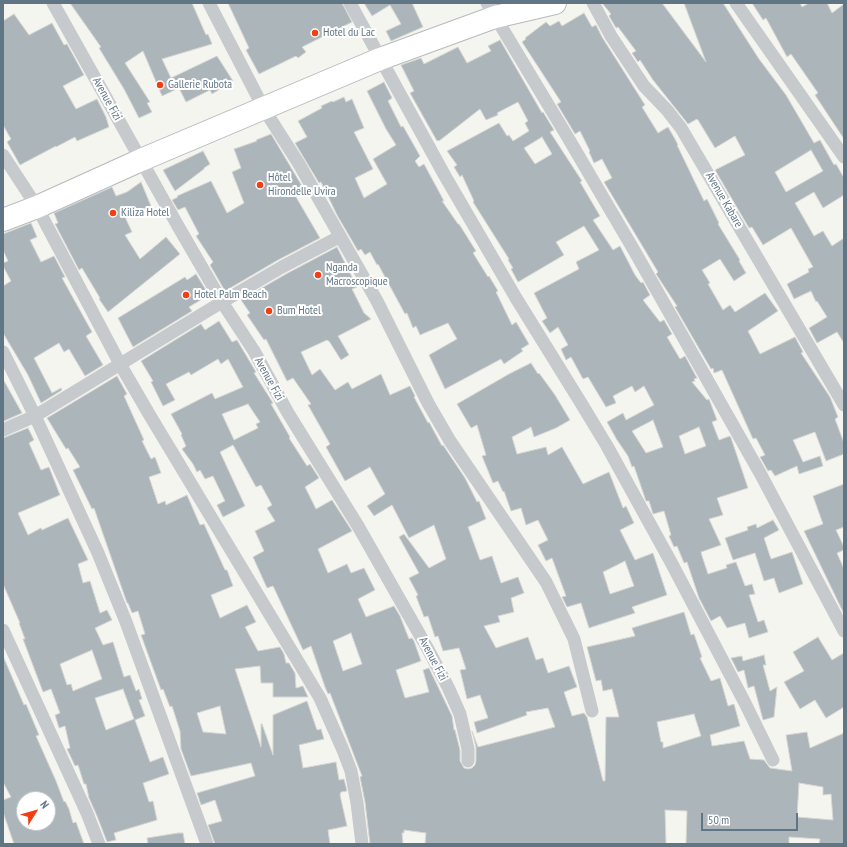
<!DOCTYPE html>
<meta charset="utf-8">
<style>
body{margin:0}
#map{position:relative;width:847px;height:847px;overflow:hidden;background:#f5f5f0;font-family:"PT Sans Narrow",sans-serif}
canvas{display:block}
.frame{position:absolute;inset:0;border:4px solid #617684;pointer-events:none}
.north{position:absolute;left:16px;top:791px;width:40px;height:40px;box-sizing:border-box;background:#fff;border:1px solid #c0c8ce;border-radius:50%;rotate:53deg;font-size:11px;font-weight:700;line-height:16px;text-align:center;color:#617684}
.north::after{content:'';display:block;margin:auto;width:14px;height:18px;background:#f33e13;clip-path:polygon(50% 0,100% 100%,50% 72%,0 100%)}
.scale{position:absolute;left:701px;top:813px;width:97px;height:18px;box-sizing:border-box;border:2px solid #617684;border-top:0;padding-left:5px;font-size:12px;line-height:14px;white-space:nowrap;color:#617684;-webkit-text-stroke:3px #fff;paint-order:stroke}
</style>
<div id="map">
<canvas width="847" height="847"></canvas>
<div class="frame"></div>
<div class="north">N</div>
<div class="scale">50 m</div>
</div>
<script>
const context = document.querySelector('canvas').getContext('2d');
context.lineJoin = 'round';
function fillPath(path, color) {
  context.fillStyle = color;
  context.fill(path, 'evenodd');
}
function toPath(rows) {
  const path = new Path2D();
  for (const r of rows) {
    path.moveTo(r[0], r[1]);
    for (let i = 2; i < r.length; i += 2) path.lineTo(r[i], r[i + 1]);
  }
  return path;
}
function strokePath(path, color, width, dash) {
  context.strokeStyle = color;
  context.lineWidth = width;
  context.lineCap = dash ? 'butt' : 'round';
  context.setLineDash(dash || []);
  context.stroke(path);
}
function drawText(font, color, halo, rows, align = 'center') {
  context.font = font + ' "PT Sans Narrow",sans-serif';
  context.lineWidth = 4;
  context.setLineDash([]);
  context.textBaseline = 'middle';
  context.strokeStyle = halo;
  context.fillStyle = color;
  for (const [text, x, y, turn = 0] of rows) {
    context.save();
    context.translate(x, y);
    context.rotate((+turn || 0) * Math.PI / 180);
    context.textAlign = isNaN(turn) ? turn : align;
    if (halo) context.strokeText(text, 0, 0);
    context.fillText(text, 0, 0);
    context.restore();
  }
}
const building = toPath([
 [70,3,192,3,206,35,208,34,212,44,162,59,171,78,217,56,233,81,212,94,210,90,186,102,179,88,162,96,143,51,125,63,150,102,147,103,152,112,139,118,124,89,99,48,101,47,70,3],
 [228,3,342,3,352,22,302,47,306,52,298,58,296,56,259,74,246,50,249,48,228,3],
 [364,3,412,3,423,27,391,41,386,31,401,24,390,5,372,16,364,3],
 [602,3,662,3,706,62,684,3,723,3,759,59,786,95,814,143,820,140,834,165,836,164,844,178,844,195,823,208,814,192,795,203,814,236,823,231,832,246,844,238,844,343,837,332,817,343,809,328,827,317,817,301,816,302,811,291,794,299,787,284,809,272,808,269,813,267,791,228,763,245,752,227,749,228,715,170,745,155,735,136,715,148,698,120,697,119,688,124,653,80,640,60,638,62,632,53,636,51,618,27,616,28,609,16,611,14,602,3],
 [811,150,823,171,786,192,775,172,811,150],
 [752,3,800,3,802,7,809,3,827,3,832,13,844,4,844,139,815,95,818,93,791,54,787,57,766,18,763,20,752,3],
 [584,13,592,27,596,25,602,37,645,105,642,107,658,133,668,127,675,139,678,145,677,145,704,201,707,199,719,223,718,224,740,260,739,261,746,273,734,281,720,259,702,270,710,283,708,284,723,310,730,305,735,312,765,293,778,311,748,331,760,354,795,337,803,352,801,353,830,397,838,417,835,419,844,443,844,454,826,461,815,432,793,440,803,462,820,456,823,466,799,474,797,466,775,476,771,470,768,471,760,457,765,455,756,438,753,439,722,370,714,373,713,368,711,369,675,307,677,306,656,274,658,272,604,182,612,178,602,159,594,163,589,152,590,151,580,131,575,134,557,104,561,102,522,42,526,39,525,38,546,22,550,26,559,21,562,26,584,13],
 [14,14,29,35,52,23,64,45,67,44,84,75,63,86,76,109,97,99,106,117,109,127,77,141,75,137,56,147,56,146,20,165,7,142,11,139,3,125,3,21,14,14],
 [500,40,542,113,543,112,554,130,550,132,582,181,580,182,600,216,593,220,613,250,620,246,635,275,641,283,643,282,650,295,643,300,660,322,664,320,672,334,667,337,680,359,685,356,697,378,694,379,695,381,692,382,707,400,709,399,717,420,712,422,719,440,730,436,731,438,748,488,717,498,723,515,709,519,721,545,701,552,702,556,708,574,727,568,726,565,736,562,745,586,752,584,755,594,749,595,758,622,764,620,768,632,749,638,745,623,727,628,720,616,711,621,699,598,687,562,684,563,677,546,674,547,669,536,671,535,664,511,653,514,649,501,646,501,634,466,632,467,628,456,617,440,607,422,623,413,626,420,654,405,644,386,635,392,632,386,613,396,616,403,606,407,588,377,583,379,571,357,566,360,561,349,568,345,558,327,550,333,542,321,547,318,534,293,579,269,576,262,599,250,584,226,556,242,564,255,518,282,511,269,513,268,508,260,509,259,473,202,474,201,462,175,460,177,454,167,457,165,447,151,499,123,507,136,509,135,513,141,529,131,525,123,528,121,518,102,497,113,498,115,486,120,480,109,439,141,438,140,437,141,410,93,414,91,401,65,421,58,424,64,458,47,467,63,491,51,488,46,500,40],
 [542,137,552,154,535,164,524,148,542,137],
 [653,420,663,447,646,453,632,431,653,420],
 [699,427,706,446,685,454,679,436,699,427],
 [384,82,392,98,388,101,401,127,403,126,420,156,415,161,419,167,424,164,444,201,442,201,458,224,459,224,476,251,473,253,488,277,489,276,498,291,496,292,512,325,516,322,529,344,521,349,523,351,504,364,501,359,445,389,429,355,457,339,448,323,420,335,416,326,413,328,407,313,405,314,378,264,377,265,370,252,365,255,361,249,358,251,337,215,321,182,319,183,295,143,307,137,298,121,322,108,321,106,332,101,333,102,344,97,346,102,352,99,364,128,354,132,373,169,355,178,364,198,387,184,373,159,396,145,386,129,367,91,384,82],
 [271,134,305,191,296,197,320,238,278,260,225,291,210,265,213,262,196,236,199,234,185,207,178,210,172,200,178,197,177,196,211,181,227,213,244,203,232,172,241,168,234,149,257,141,256,140,271,134],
 [203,151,210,164,204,168,204,169,175,191,163,170,203,151],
 [141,182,151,206,125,217,132,232,125,235,140,259,166,237,180,254,108,312,99,299,100,298,82,268,79,270,55,224,58,223,54,213,112,187,116,196,127,192,141,182],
 [31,223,37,237,30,240,41,262,54,256,65,277,62,278,92,332,86,336,103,365,85,376,69,349,64,352,59,343,34,358,52,393,61,388,62,390,41,403,28,375,3,333,3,286,11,281,3,266,3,263,8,261,3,250,3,234,31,223],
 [337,247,357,287,352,289,364,313,371,319,338,336,349,355,341,360,329,341,328,341,327,340,301,352,312,375,320,369,335,390,348,382,352,389,381,374,390,395,410,386,415,396,414,397,428,423,429,422,442,446,443,445,465,478,477,502,479,501,486,519,468,527,480,560,492,556,501,583,518,577,524,593,511,598,514,612,498,616,500,622,484,626,496,648,528,637,536,660,543,658,548,673,569,666,577,687,564,692,572,716,584,713,587,717,603,781,605,781,606,717,619,717,612,689,603,691,601,680,596,681,587,647,635,636,632,628,684,612,691,635,694,634,702,657,700,658,711,681,720,678,728,706,734,704,740,726,710,735,712,746,744,741,750,759,764,760,770,768,792,771,786,735,807,732,810,748,844,733,844,844,819,844,820,839,789,837,789,844,686,844,687,811,665,810,666,844,425,844,426,833,404,830,404,833,402,833,403,844,370,844,365,802,360,777,362,776,330,693,328,694,325,687,311,646,303,650,274,588,273,586,267,588,253,557,264,551,255,531,275,521,267,508,272,505,261,485,256,487,233,445,220,452,245,506,223,517,217,505,225,501,213,476,205,479,200,470,197,472,193,464,182,449,186,446,181,435,182,434,171,414,212,393,215,399,243,387,228,359,221,364,218,359,191,375,189,372,166,384,175,400,163,406,151,382,153,381,141,361,201,324,205,330,219,321,232,342,237,340,256,372,254,373,273,403,271,404,290,437,289,438,307,466,310,464,319,478,305,487,316,509,332,500,352,531,318,549,328,573,347,564,351,573,364,568,375,590,358,599,366,617,394,606,400,616,409,639,412,638,414,641,421,661,396,670,405,698,429,692,423,670,429,668,452,716,454,730,455,730,460,750,460,761,464,768,468,769,472,768,475,765,476,761,476,747,472,731,478,747,555,727,548,708,526,712,527,715,477,733,474,722,488,718,480,695,467,699,460,670,466,669,459,648,443,651,438,636,435,637,428,616,424,617,416,596,418,595,409,578,419,573,399,537,404,534,429,568,446,559,434,525,409,538,392,505,374,516,367,506,385,494,370,467,345,481,326,447,330,444,308,405,311,404,293,378,287,381,266,339,264,340,247,315,250,313,241,300,286,274,337,247],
 [248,404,260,422,256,424,258,428,234,440,222,414,248,404],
 [351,633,362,664,343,671,333,641,351,633],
 [694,714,701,736,663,748,663,742,661,742,657,722,694,714],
 [799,783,823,787,823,795,831,794,833,820,797,817,799,783],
 [196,274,209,295,189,307,192,311,133,347,118,318,185,277,187,280,196,274],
 [531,363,538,374,539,373,555,395,570,420,556,428,534,437,531,427,512,437,517,454,546,447,548,455,562,447,583,484,609,472,623,508,626,506,634,523,620,530,635,560,653,553,667,595,632,607,635,613,589,628,581,603,567,607,562,597,566,596,552,558,546,561,538,545,548,540,538,520,526,525,521,508,511,511,504,491,503,492,498,481,493,483,482,456,486,455,477,425,471,428,457,404,509,374,531,363],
 [625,561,634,586,610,594,603,572,625,561],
 [117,376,127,394,124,396,144,440,142,441,151,459,155,457,161,473,149,477,158,504,165,501,166,505,187,495,200,525,204,524,225,570,227,570,233,586,211,595,220,618,247,605,256,622,245,627,258,651,280,647,284,654,286,663,289,663,295,673,296,688,303,686,308,697,273,697,273,683,261,683,260,666,235,669,261,747,261,724,262,724,273,755,273,715,307,701,317,730,321,729,324,739,299,745,303,768,336,762,339,780,344,779,347,791,341,792,340,795,347,826,328,830,330,844,215,844,208,825,222,821,215,800,201,805,197,793,255,776,251,763,191,776,181,749,180,731,172,706,170,707,163,689,161,690,141,635,145,634,138,611,132,613,128,603,127,603,94,508,92,509,73,470,80,467,68,448,66,449,47,418,117,376],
 [220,706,226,734,203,732,197,713,220,706],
 [3,379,22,413,4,421,3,419,3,379],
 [28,428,34,440,29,443,41,470,49,467,60,495,18,513,28,535,41,528,42,530,68,518,88,560,78,564,83,583,90,581,100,613,107,610,112,620,95,628,103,645,113,642,124,677,130,675,136,691,139,689,142,699,139,700,145,716,135,720,150,762,163,757,169,774,143,783,149,802,153,801,157,820,114,833,116,840,107,842,97,816,89,798,86,784,84,784,78,765,75,766,67,749,70,748,65,726,59,728,55,715,60,713,51,689,43,692,23,639,25,639,19,623,20,623,3,584,3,438,28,428],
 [92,650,102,679,73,691,71,684,67,685,60,664,92,650],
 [123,689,134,719,106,730,95,698,123,689],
 [844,484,844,527,836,530,844,547,844,550,837,553,844,569,844,614,804,531,823,524,813,496,844,484],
 [773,520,779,530,764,538,771,559,792,552,803,584,779,593,774,578,764,581,755,553,733,560,725,538,748,530,747,527,756,524,757,528,773,520],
 [818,637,832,660,844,653,844,707,826,718,815,700,800,709,784,682,804,671,793,652,818,637],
 [764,655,766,665,763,665,770,691,777,687,774,717,763,720,754,686,748,688,744,670,738,672,731,658,742,656,743,661,764,655],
 [3,656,24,705,26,704,39,735,36,736,56,781,64,802,65,801,69,809,73,823,76,822,84,844,14,844,3,812,3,800,11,797,3,782,3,656],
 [24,799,48,799,48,823,24,823,24,799],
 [178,833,183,833,185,844,148,844,147,838,178,833]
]);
fillPath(building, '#acb5b9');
strokePath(building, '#d6d6d3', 1);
const highway = toPath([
 [3,220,37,207,141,160,380,59,495,17,555,3]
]);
strokePath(highway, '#b6babd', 24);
strokePath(toPath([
 [53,3,178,226,222,302,254,351,288,413,358,526,429,651,448,687,460,714,468,749,468,761],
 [209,3,264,109,299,164,377,301,428,403,450,441,546,582,574,639,592,711],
 [350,3,445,176,516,298,581,403,607,446,672,564,745,703,773,760],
 [487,3,567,136,635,252,760,473,844,631],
 [593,3,611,36,644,86,667,110,681,128,844,405],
 [736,3,844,157],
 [3,155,37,207,120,364,149,414,320,698,343,750,351,771,357,803,362,844],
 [3,352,35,416,98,553,126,622,207,844],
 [3,430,35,416,222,302,282,267,339,237],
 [3,630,87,813,99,844]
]), '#c7cacd', 13);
strokePath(highway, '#fff', 22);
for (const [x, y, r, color] of [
 [315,33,4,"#f33e13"],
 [160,85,4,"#f33e13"],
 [260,185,4,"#f33e13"],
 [113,213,4,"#f33e13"],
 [318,275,4,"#f33e13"],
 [186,295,4,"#f33e13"],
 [269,311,4,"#f33e13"]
]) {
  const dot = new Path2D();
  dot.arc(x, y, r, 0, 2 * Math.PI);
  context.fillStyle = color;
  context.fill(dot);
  strokePath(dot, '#fff', 1.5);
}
drawText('12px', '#617684', '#fff', [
 ["Hotel du Lac",323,33],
 ["Gallerie Rubota",168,85],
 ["Hôtel",268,178],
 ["Hirondelle Uvira",268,192],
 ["Kiliza Hotel",121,213],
 ["Nganda",326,268],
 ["Macroscopique",326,282],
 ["Hotel Palm Beach",194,295],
 ["Bum Hotel",277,311]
], 'left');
drawText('12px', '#617684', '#fff', [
 ["Avenue Fizi",107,99,61],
 ["Avenue Kabare",724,200,60],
 ["Avenue Fizi",269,379,61],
 ["Avenue Fizi",433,659,62]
]);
</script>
